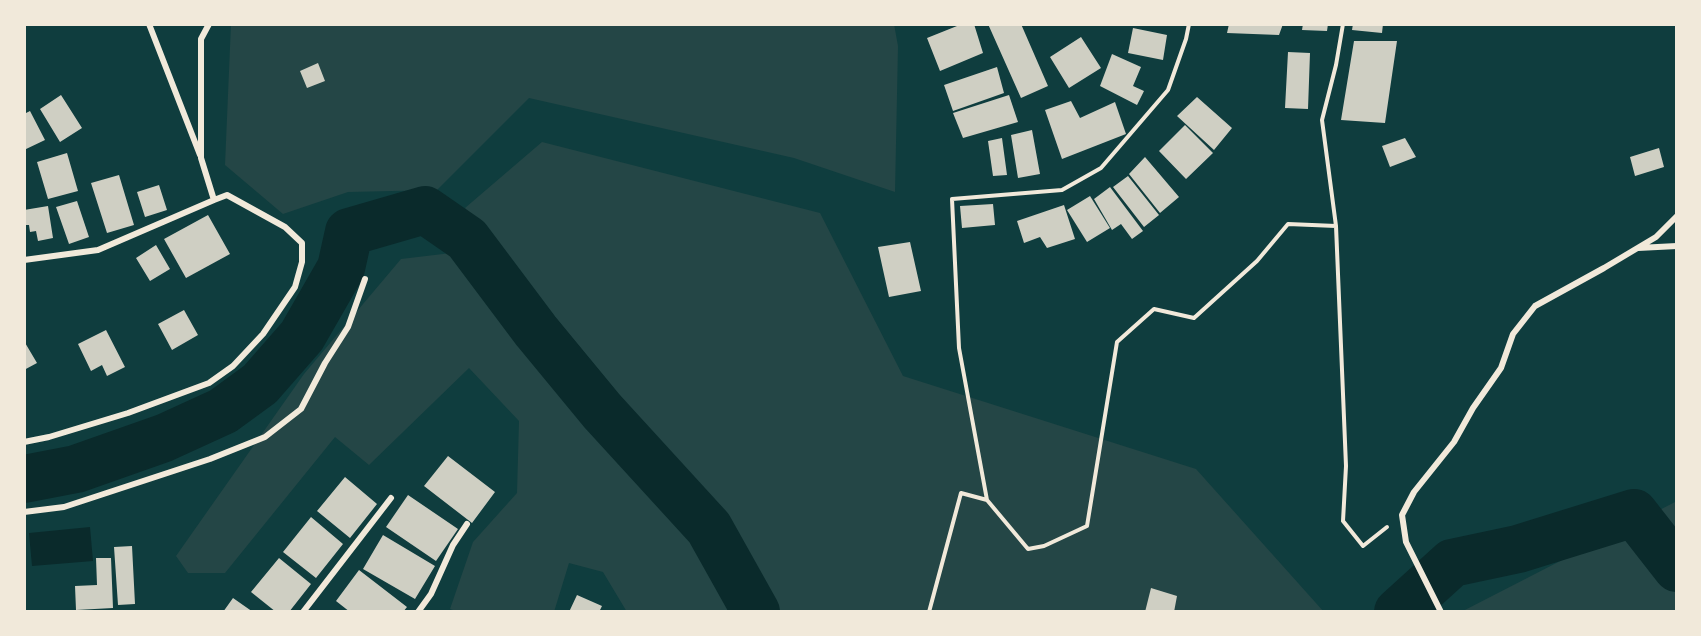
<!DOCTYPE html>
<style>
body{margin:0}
#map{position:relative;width:1701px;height:636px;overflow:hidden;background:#0f3d3e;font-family:Signika,sans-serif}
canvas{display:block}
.frame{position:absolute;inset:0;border:26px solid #f1e9da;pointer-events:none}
</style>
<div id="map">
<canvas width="1701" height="636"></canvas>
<div class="frame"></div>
</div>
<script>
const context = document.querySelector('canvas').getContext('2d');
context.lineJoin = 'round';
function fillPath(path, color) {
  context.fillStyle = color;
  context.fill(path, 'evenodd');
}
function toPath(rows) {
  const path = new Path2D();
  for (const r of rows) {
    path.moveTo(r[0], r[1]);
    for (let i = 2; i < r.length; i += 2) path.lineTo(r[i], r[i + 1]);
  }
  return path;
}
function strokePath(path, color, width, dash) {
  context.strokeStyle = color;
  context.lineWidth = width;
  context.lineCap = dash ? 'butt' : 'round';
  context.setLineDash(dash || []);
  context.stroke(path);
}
fillPath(toPath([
 [231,24,894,24,898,46,895,192,794,158,529,98,437,190,348,192,283,214,225,165],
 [542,142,820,213,903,376,1196,469,1324,612,774,612,710,505,465,208],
 [468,251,567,378,710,538,750,612,627,612,603,572,569,563,554,612,459,612,450,609,473,542,517,493,519,421,469,368,369,465,335,437,225,573,188,573,176,556,304,374,401,259],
 [1677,501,1677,612,1461,612]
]), '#244646');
fillPath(toPath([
 [90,527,93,561,32,566,29,533]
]), '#0a2a2b');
strokePath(toPath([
 [24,479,76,469,164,438,223,411,260,384,302,336,341,268,349,232,425,210,467,239,536,331,602,411,709,528,756,612],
 [1398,612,1452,563,1518,549,1634,513,1677,568]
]), '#0a2a2b', 48);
fillPath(toPath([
 [962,24,974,24,983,53,940,71,927,38],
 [988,24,1021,24,1048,86,1021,98],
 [1229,24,1283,24,1279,35,1227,33],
 [1303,24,1328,24,1327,31,1302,30],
 [1353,24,1383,24,1382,33,1352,30],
 [1133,28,1167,35,1163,60,1128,53],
 [1081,37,1101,68,1069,88,1050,57],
 [1354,41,1397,41,1385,123,1341,120],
 [1288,52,1310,53,1308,109,1285,108],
 [1112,54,1141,67,1133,86,1144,91,1137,105,1100,86],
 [318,63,325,81,307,88,300,71],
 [997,67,1004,93,953,111,944,85],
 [61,95,82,128,60,142,40,109],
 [1009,95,1018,122,963,138,953,113],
 [1197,97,1232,128,1214,150,1177,116],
 [1071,101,1080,118,1115,102,1126,134,1062,159,1045,110],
 [30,111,45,140,24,150,24,114],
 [1185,125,1213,153,1186,179,1159,151],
 [1032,130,1040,174,1018,178,1011,135],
 [1002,138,1007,175,993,176,988,141],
 [1405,138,1416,157,1390,167,1382,146],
 [1659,148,1664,167,1635,176,1630,157],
 [67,153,78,191,48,199,37,162],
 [1145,157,1179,197,1160,213,1129,174],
 [119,175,134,225,107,233,91,183],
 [1128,176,1159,215,1144,227,1113,187],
 [159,185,167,210,145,217,137,192],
 [1110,187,1143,231,1132,239,1121,224,1112,230,1094,199],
 [1090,196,1110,228,1087,242,1067,210],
 [77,201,89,237,69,244,56,207],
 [993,204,995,225,962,228,960,206],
 [1064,205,1075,239,1047,248,1040,237,1024,243,1017,221],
 [48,206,53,238,38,241,36,231,30,232,29,225,24,225,24,210],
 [208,215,230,254,186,278,164,239],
 [910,242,921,291,889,297,878,247],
 [156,245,170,269,150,281,136,258],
 [184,310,198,335,172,350,158,324],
 [106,330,125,367,107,376,102,365,91,371,78,344],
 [24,341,37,363,24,370],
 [448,456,495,492,472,523,424,486],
 [345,477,377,504,350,538,317,511],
 [408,495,458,529,436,561,386,527],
 [311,517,343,544,316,578,283,552],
 [383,535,435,566,415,599,363,569],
 [132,546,135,604,118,605,114,547],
 [96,558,111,558,113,608,76,610,75,586,97,585],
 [279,558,311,584,289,612,276,612,251,592],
 [359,570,407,607,403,612,350,612,336,601],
 [1151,588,1177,596,1174,612,1145,612],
 [577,595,602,606,599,612,569,612],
 [233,598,253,612,223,612]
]), '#cfcfc3');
strokePath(toPath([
 [1343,24,1336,65,1322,120,1336,226,1346,466,1343,521,1363,546,1387,527],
 [987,500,959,348,952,199,1062,190,1101,168,1168,90,1186,39,1189,24],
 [929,612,961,493,987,500,1028,549,1044,546,1087,526,1117,342,1154,309,1194,318,1257,261,1288,224,1336,226]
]), '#f1e9da', 4);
strokePath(toPath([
 [149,24,200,155],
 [1638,248,1677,246],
 [24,260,98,250,214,200],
 [24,442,49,437,128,413,209,383,233,366,263,334,295,287,302,262,302,243,285,227,227,195,214,200,201,158,201,39,209,24],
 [24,512,64,507,210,459,265,437,301,409,325,363,348,327,365,279],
 [303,612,391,498],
 [418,612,431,594,453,545,467,524],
 [1441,612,1406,542,1402,515,1414,492,1454,442,1473,408,1501,368,1513,334,1535,306,1604,268,1656,237,1677,216]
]), '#f1e9da', 6);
</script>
